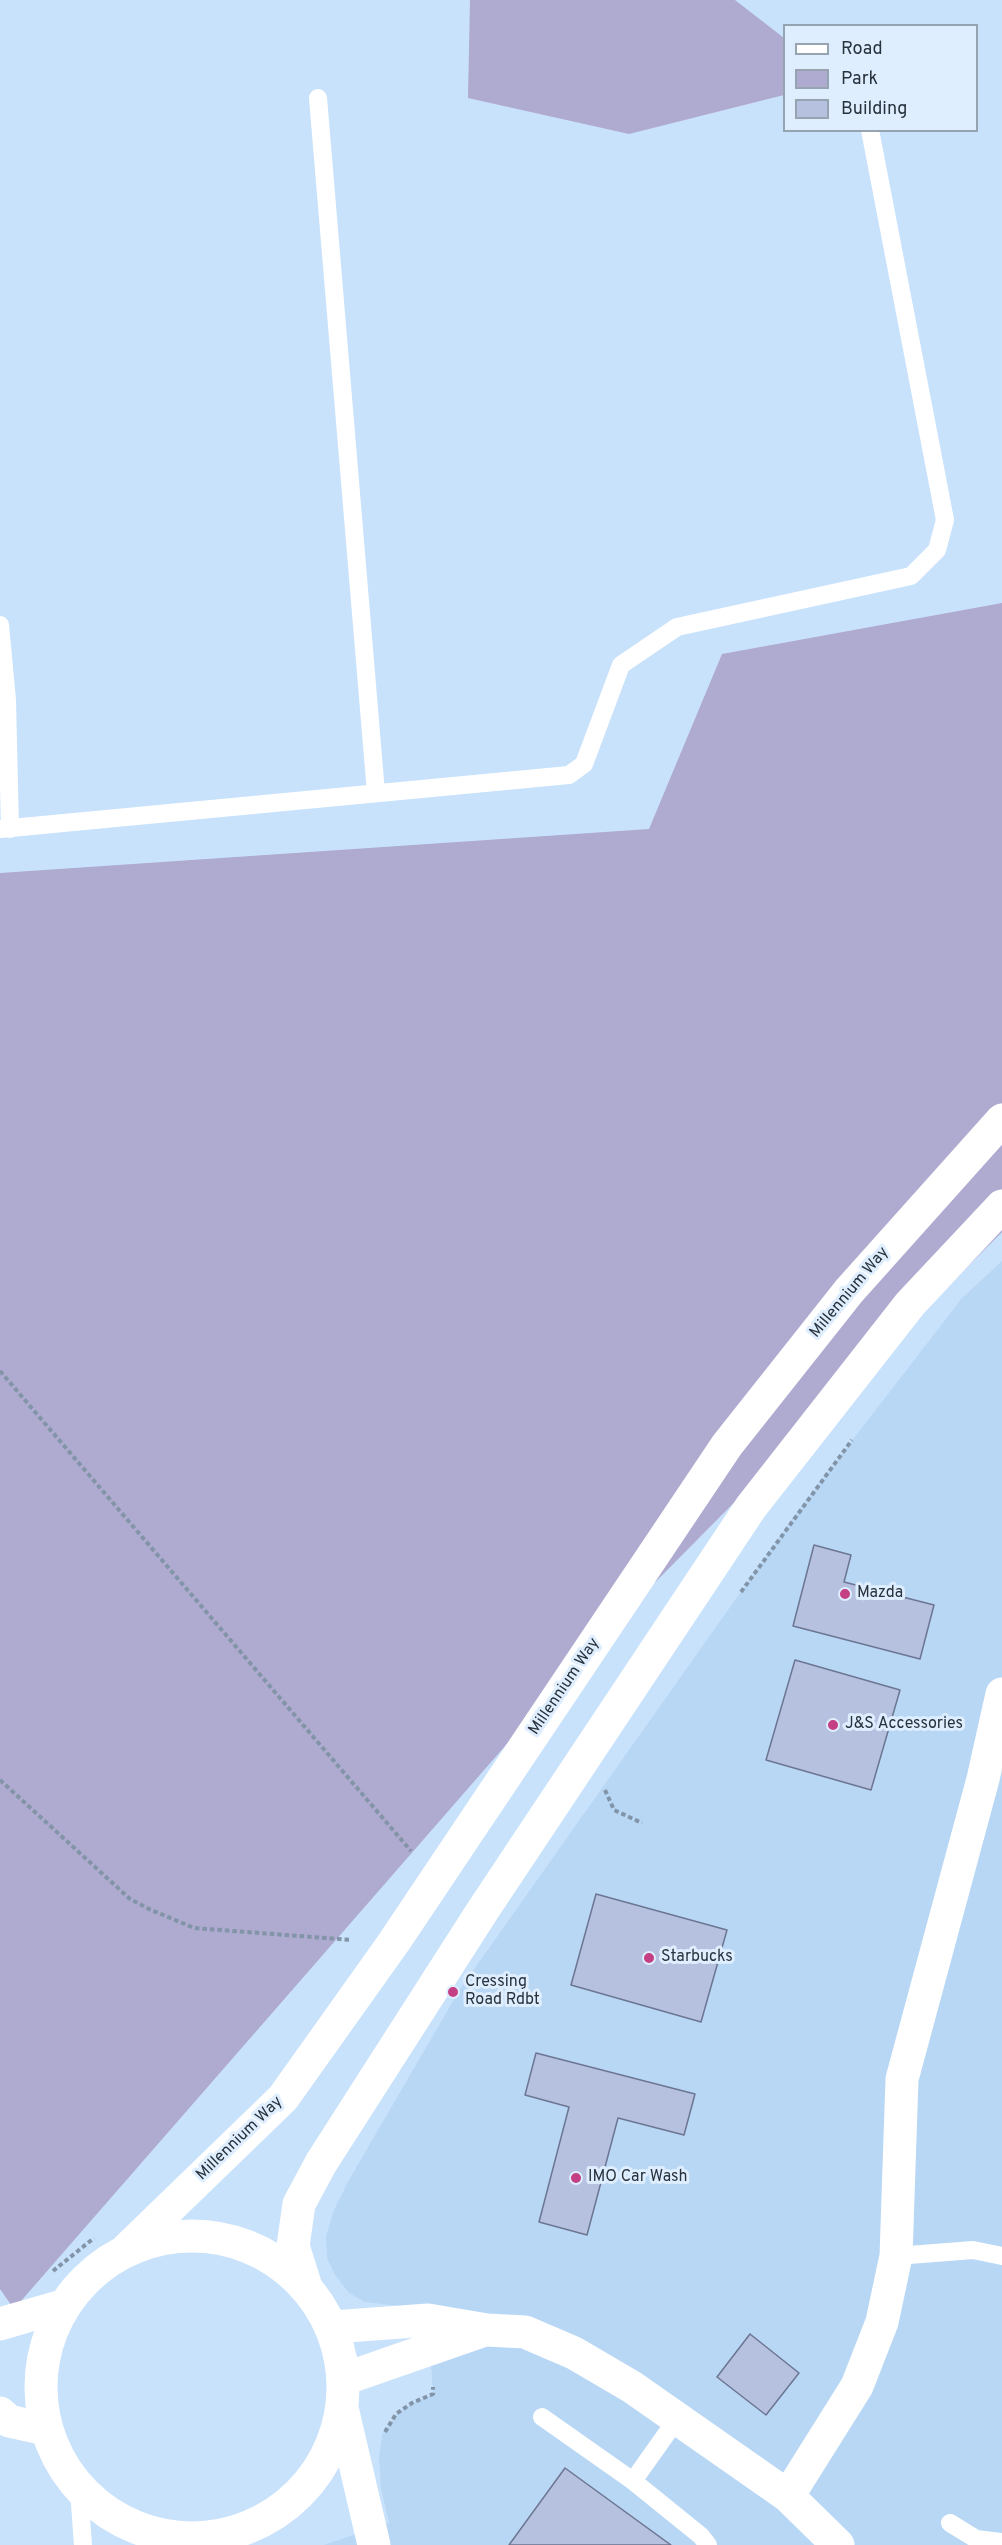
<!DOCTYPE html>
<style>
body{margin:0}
#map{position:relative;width:1002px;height:2545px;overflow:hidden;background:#c9e2fc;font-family:Overpass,sans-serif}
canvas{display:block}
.legend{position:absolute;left:783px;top:24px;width:195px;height:108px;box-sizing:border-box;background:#dfeefe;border:2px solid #96a3b0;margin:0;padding:8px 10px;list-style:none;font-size:18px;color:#28323c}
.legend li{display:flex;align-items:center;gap:12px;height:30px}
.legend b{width:30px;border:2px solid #96a3b0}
</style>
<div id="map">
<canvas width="1002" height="2545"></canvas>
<ul class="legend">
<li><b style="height:8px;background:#fff"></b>Road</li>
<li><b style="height:16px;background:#afaacf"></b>Park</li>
<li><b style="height:16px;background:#b6c1df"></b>Building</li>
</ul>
</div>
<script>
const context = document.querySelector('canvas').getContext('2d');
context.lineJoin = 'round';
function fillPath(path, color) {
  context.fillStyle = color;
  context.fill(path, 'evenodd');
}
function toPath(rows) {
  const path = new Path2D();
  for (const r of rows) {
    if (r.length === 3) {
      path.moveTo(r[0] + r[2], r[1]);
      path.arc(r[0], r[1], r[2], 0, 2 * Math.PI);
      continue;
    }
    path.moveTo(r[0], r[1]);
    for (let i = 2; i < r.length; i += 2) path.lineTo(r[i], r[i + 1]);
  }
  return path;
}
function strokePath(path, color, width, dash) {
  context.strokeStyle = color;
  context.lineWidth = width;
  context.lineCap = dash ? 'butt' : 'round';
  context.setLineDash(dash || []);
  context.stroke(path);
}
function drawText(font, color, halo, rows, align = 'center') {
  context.font = font + ' Overpass,sans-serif';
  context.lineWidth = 6;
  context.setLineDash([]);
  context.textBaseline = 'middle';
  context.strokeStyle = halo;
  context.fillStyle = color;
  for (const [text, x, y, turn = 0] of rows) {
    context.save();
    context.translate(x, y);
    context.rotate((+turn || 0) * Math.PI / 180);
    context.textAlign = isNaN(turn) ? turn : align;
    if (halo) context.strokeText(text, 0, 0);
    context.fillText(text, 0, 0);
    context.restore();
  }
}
fillPath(toPath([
 [1002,1261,1002,2545,324,2545,389,2523,381,2488,379,2458,382,2435,396,2414,412,2403,433,2394,430,2350,423,2309,365,2302,349,2293,335,2275,327,2258,326,2236,334,2210,349,2180,460,1989,800,1508,962,1298]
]), '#b8d7f5');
fillPath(toPath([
 [470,0,735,0,784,38,784,95,629,134,468,98],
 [1002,603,1002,1232,594,1644,14,2309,0,2289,0,873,649,829,722,654]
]), '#afaacf');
const building = toPath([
 [814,1545,851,1555,844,1582,934,1605,920,1659,793,1626,814,1545],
 [795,1660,900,1690,871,1790,766,1760,795,1660],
 [596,1894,727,1930,701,2022,571,1985,596,1894],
 [536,2053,695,2094,684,2135,618,2118,587,2235,539,2222,569,2107,525,2095,536,2053],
 [750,2334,799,2373,766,2415,717,2377,750,2334],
 [565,2468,671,2545,509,2545,565,2468]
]);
fillPath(building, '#b6c1df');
strokePath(building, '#6c7692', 1.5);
strokePath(toPath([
 [0,1371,411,1851],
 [741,1592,852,1440],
 [0,1780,130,1899,149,1909,194,1928,352,1940],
 [605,1790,614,1810,642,1823],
 [53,2271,94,2238],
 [385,2432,396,2414,412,2403,433,2394,433,2387]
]), '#8294a7', 4, [4.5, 3]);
strokePath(toPath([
 [318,98,376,793],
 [0,625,7,700,10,829],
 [0,829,569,775,584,764,621,665,677,627,911,576,937,550,945,520,870,130],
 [896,2256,973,2250,1002,2256],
 [542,2417,633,2481],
 [677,2419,633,2481,701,2536,708,2545],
 [79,2490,83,2545],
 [950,2523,976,2539,1002,2542],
 [178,2545,183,2540]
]), '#fff', 18);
strokePath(toPath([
 [333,2327,428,2320,487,2330,525,2332,574,2353,632,2387,788,2496,838,2545],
 [344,2379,485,2330],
 [788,2496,857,2386,882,2322,896,2256,902,2079,983,1779,1002,1694]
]), '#fff', 33);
strokePath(toPath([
 [192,2387,151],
 [127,2249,283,2098,394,1942,727,1445,849,1291,1002,1120],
 [305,2284,293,2246,299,2204,321,2163,483,1910,751,1507,910,1304,1002,1206],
 [0,2324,62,2306],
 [343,2412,374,2545],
 [0,2413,9,2421,45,2429]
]), '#fff', 33);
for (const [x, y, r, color] of [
 [845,1594,6,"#c43f83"],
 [833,1725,6,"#c43f83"],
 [649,1958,6,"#c43f83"],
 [453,1992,6,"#c43f83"],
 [576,2178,6,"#c43f83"]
]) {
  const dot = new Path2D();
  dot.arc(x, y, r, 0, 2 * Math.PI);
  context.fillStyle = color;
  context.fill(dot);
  strokePath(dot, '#dfeefe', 2);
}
drawText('16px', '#28323c', '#dfeefe', [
 ["Millennium Way",850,1293,-50],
 ["Millennium Way",565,1687,-56],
 ["Millennium Way",240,2139,-44]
]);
drawText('16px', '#28323c', '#dfeefe', [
 ["Mazda",857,1594],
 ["J&S Accessories",845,1725],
 ["Starbucks",661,1958],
 ["Cressing",465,1983],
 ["Road Rdbt",465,2001],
 ["IMO Car Wash",588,2178]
], 'left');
</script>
